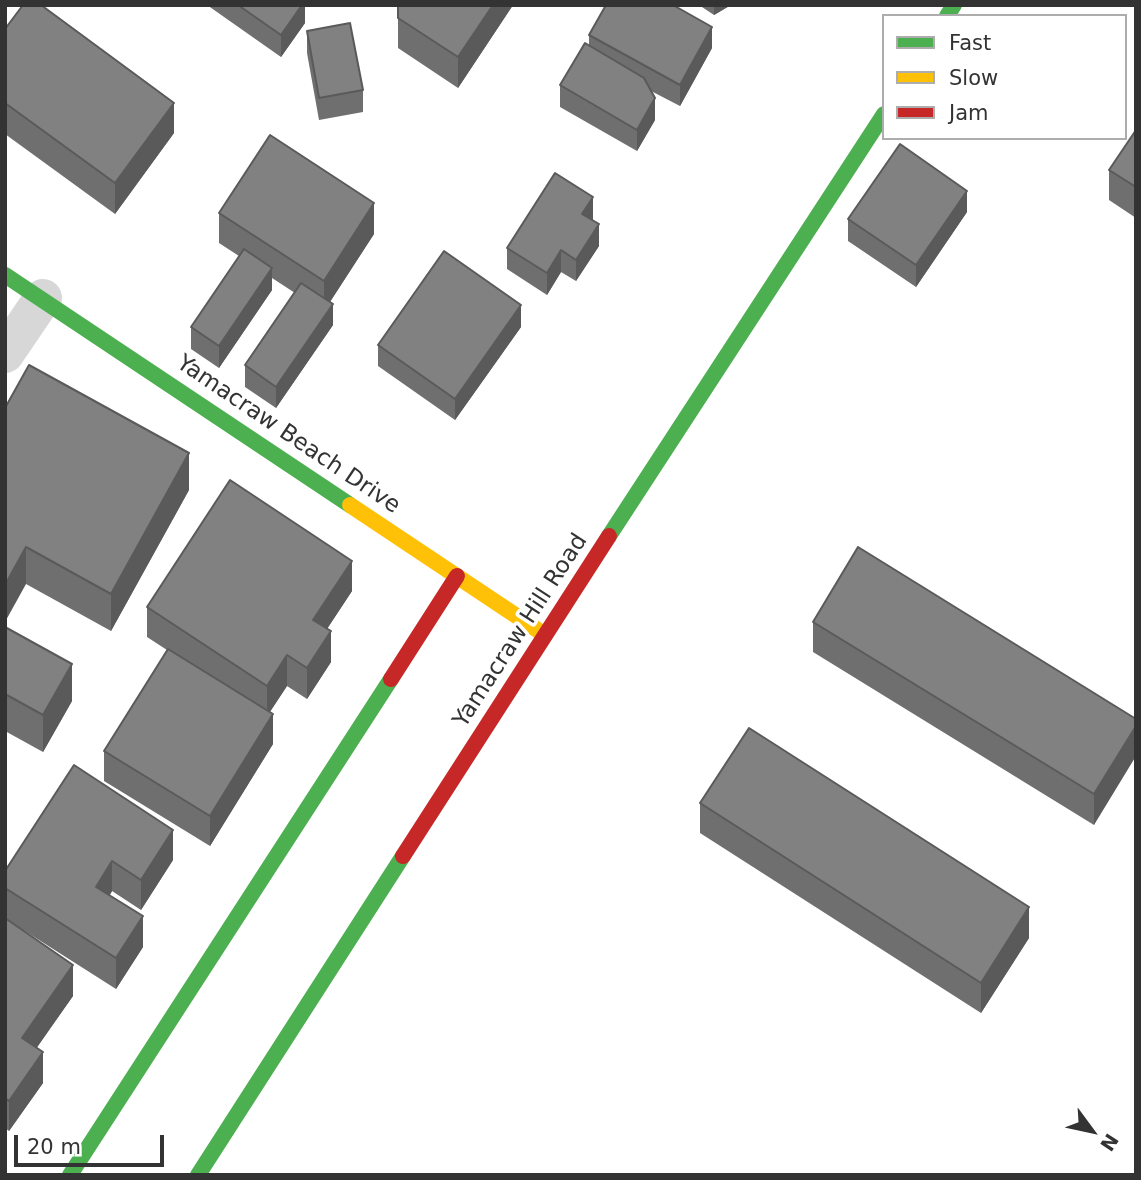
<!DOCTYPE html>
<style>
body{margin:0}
#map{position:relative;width:1141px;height:1180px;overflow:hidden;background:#fff;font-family:"DejaVu Sans",sans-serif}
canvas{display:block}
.frame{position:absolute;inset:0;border:7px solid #333;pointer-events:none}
.legend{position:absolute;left:882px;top:14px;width:245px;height:126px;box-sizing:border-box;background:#fff;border:2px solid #adadad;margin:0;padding:9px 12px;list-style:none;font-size:21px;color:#333}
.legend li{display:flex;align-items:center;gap:14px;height:35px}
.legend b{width:35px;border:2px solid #adadad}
.north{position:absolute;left:1057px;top:1096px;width:70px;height:70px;-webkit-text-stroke:5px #fff;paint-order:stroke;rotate:123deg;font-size:19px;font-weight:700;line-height:28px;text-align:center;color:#333}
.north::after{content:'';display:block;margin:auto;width:24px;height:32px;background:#333;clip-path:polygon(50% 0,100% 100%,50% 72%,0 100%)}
.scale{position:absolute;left:14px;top:1135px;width:150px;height:32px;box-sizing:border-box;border:4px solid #333;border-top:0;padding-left:9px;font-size:21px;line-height:24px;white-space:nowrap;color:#333;-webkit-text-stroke:5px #fff;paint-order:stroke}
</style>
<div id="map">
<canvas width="1141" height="1180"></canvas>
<div class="frame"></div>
<ul class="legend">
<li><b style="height:9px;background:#4caf50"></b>Fast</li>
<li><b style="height:9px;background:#ffc107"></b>Slow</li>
<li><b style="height:9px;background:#c62828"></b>Jam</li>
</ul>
<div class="north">N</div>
<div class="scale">20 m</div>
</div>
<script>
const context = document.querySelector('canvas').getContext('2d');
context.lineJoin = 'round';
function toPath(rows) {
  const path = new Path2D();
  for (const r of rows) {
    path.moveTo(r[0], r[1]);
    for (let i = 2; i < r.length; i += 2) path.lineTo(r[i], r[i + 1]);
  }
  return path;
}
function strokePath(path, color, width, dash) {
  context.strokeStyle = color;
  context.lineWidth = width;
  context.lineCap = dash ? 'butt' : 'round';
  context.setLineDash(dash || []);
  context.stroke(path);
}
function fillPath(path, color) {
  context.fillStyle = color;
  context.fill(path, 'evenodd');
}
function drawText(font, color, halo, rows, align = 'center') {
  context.font = font + ' "DejaVu Sans",sans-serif';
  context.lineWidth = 7;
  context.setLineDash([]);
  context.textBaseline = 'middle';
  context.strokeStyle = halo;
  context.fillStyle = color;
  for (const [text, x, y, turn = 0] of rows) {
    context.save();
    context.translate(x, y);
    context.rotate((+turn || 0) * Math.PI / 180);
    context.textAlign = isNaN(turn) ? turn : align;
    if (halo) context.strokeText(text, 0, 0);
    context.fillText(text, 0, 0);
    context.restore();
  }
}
strokePath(toPath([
 [5,354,43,298]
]), '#d7d7d7', 38);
strokePath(toPath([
 [947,16,954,5],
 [5,275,350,505],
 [609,536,884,114],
 [70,1175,391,679],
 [198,1175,403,856]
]), '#4caf50', 16);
strokePath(toPath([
 [350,505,545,635]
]), '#ffc107', 16);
strokePath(toPath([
 [391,679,457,576],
 [403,856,609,536]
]), '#c62828', 16);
fillPath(toPath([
 [207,5,305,5,305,23,281,57],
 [398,5,513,5,458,88,398,48],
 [699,5,731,5,714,15],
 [5,29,174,133,115,214,5,134],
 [307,31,363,90,363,112,319,120,307,53],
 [589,35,712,48,680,106,651,91,655,120,637,151,560,107,560,85,589,46],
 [1136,130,1136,218,1109,200,1109,170],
 [967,212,916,287,848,241,848,219],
 [219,213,374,234,330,302,333,325,276,408,245,387,245,365,295,293,272,278,272,290,219,368,191,349,191,327,239,256,219,243],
 [593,219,599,246,576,281,561,272,547,295,507,269,507,248],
 [521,327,455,420,378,366,378,345],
 [5,408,189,490,111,631,26,584],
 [352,591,327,629,331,662,307,699,287,686,270,712,273,744,210,846,104,781,104,751,167,650,147,637,147,607],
 [813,622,1136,719,1094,825,813,652],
 [5,627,72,701,43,752,5,731],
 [74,765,173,860,141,910,112,891,110,895,143,947,116,989,6,919,73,996,36,1048,43,1083,9,1131,5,1128,5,871],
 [700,803,1029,938,981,1013,700,833]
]), '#6f6f6f');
fillPath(toPath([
 [302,5,305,5,305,23,281,57,281,35],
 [493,5,513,5,458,88,458,57],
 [714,5,731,5,714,15],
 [712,27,712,48,680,106,680,85],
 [655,98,655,120,637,151,637,130],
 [174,103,174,133,115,214,115,183],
 [967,191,967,212,916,287,916,265],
 [593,197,593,219,582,235,582,214],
 [374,203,374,234,324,311,324,281],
 [599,224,599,246,576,281,576,260],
 [561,250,561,272,547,295,547,273],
 [272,268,272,290,219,368,219,346],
 [333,304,333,325,276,408,276,387],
 [521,305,521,327,455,420,455,399],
 [189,453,189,490,111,631,111,594],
 [26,547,26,584,5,622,5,585],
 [352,561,352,591,313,650,313,620],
 [331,631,331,662,307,699,307,668],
 [287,655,287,686,267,716,267,686],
 [72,664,72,701,43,752,43,715],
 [273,714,273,744,210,846,210,816],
 [1136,726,1136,756,1094,825,1094,794],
 [173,830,173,860,141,910,141,880],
 [112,861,112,891,96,917,96,887],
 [1029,907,1029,938,981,1013,981,983],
 [143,916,143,947,116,989,116,958],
 [73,965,73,996,22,1069,22,1038],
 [43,1052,43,1083,9,1131,9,1101]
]), '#5a5a5a');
const building = toPath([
 [23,5,41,5,174,103,115,183,5,103,5,29,23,5],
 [238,5,302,5,281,35,238,5],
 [398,5,493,5,458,57,398,18,398,5],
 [606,5,673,5,712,27,680,85,589,35,606,5],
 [350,23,363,90,319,98,307,31,350,23],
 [585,43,644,78,655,98,637,130,560,85,585,43],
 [1136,130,1136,187,1109,170,1136,130],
 [270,135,374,203,324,281,219,213,270,135],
 [900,144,967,191,916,265,848,219,900,144],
 [555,173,593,197,582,214,599,224,576,260,561,250,547,273,507,248,555,173],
 [244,249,272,268,219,346,191,327,244,249],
 [444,251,521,305,455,399,378,345,444,251],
 [301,283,333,304,276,387,245,365,301,283],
 [29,365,189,453,111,594,26,547,5,585,5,408,29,365],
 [230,480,352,561,313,620,331,631,307,668,287,655,267,686,147,607,230,480],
 [858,547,1136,719,1136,726,1094,794,813,622,858,547],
 [5,627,72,664,43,715,5,694,5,627],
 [168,649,273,714,210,816,104,751,168,649],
 [749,728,1029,907,981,983,700,803,749,728],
 [74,765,173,830,141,880,112,861,96,887,143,916,116,958,5,888,5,871,74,765],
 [5,918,73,965,22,1038,43,1052,9,1101,5,1098,5,918]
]);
fillPath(building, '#818181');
strokePath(building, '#5a5a5a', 2);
drawText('23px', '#333', '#fff', [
 ["Yamacraw Beach Drive",288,435,34],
 ["Yamacraw Hill Road",521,631,-57]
]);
</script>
